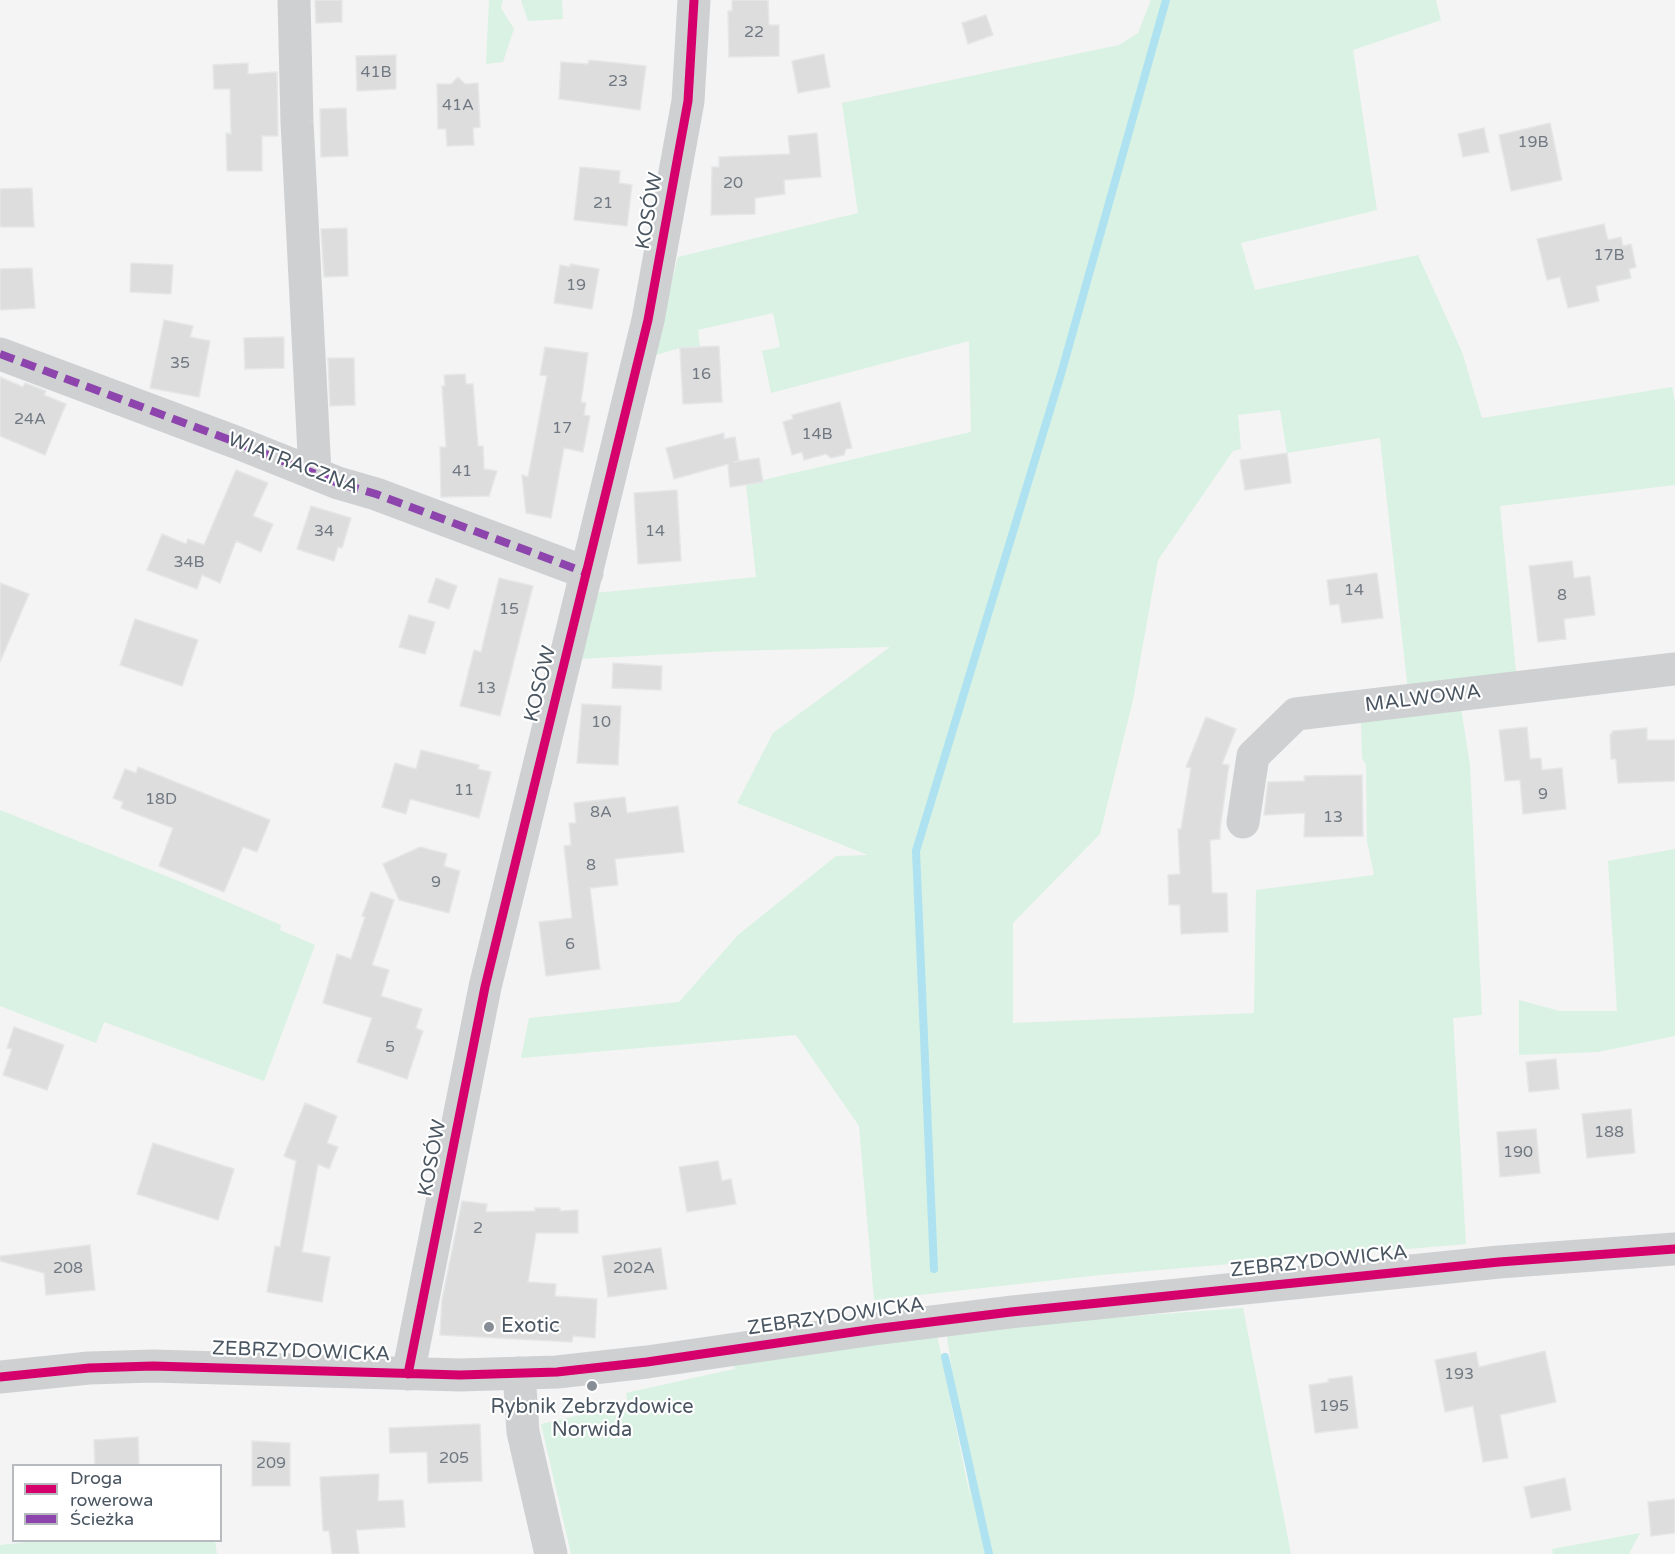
<!DOCTYPE html>
<meta charset="utf-8">
<style>
body{margin:0}
#map{position:relative;width:1675px;height:1554px;overflow:hidden;background:#f4f4f4;font-family:"Varela Round",sans-serif}
canvas{display:block}
.legend{position:absolute;left:12px;top:1464px;width:210px;height:78px;box-sizing:border-box;background:#fff;border:2px solid #b7bbc0;margin:0;padding:8px 10px;list-style:none;font-size:18px;color:#4a5661}
.legend li{display:flex;align-items:center;gap:12px;height:30px}
.legend b{width:30px;border:2px solid #b7bbc0}
</style>
<div id="map">
<canvas width="1675" height="1554"></canvas>
<ul class="legend">
<li><b style="height:8px;background:#d6006c"></b>Droga rowerowa</li>
<li><b style="height:8px;background:#8e44ad"></b>Ścieżka</li>
</ul>
</div>
<script>
const context = document.querySelector('canvas').getContext('2d');
context.lineJoin = 'round';
function fillPath(path, color) {
  context.fillStyle = color;
  context.fill(path, 'evenodd');
}
function toPath(rows) {
  const path = new Path2D();
  for (const r of rows) {
    path.moveTo(r[0], r[1]);
    for (let i = 2; i < r.length; i += 2) path.lineTo(r[i], r[i + 1]);
  }
  return path;
}
function strokePath(path, color, width, dash) {
  context.strokeStyle = color;
  context.lineWidth = width;
  context.lineCap = dash ? 'butt' : 'round';
  context.setLineDash(dash || []);
  context.stroke(path);
}
function drawText(font, color, halo, rows, align = 'center') {
  context.font = font + ' "Varela Round",sans-serif';
  context.lineWidth = 4.5;
  context.setLineDash([]);
  context.textBaseline = 'middle';
  context.strokeStyle = halo;
  context.fillStyle = color;
  for (const [text, x, y, turn = 0] of rows) {
    context.save();
    context.translate(x, y);
    context.rotate((+turn || 0) * Math.PI / 180);
    context.textAlign = isNaN(turn) ? turn : align;
    if (halo) context.strokeText(text, 0, 0);
    context.fillText(text, 0, 0);
    context.restore();
  }
}
fillPath(toPath([
 [489,0,503,0,501,8,514,29,503,62,486,64],
 [521,0,562,0,563,19,528,21],
 [1151,0,1436,0,1441,20,1353,50,1377,210,1241,243,1255,290,1418,255,1462,352,1482,418,1672,387,1675,402,1675,485,1500,506,1517,682,1408,691,1380,438,1287,453,1280,410,1238,415,1241,449,1233,451,1158,560,1133,700,1100,834,1013,923,1013,1023,1254,1013,1256,890,1374,875,1367,841,1366,765,1362,758,1361,723,1373,718,1461,708,1470,765,1482,1015,1453,1018,1466,1244,1100,1275,874,1300,859,1126,796,1035,521,1058,529,1018,679,1002,738,935,836,856,868,855,737,803,773,733,890,647,728,651,579,659,595,593,756,577,746,484,971,432,969,341,771,393,762,351,780,347,773,313,698,330,700,347,680,348,652,356,678,257,858,213,842,103,1119,45,1138,33],
 [0,810,181,882,281,925,280,930,315,945,264,1081,104,1022,96,1043,0,1006],
 [1675,849,1675,1036,1598,1052,1519,1055,1519,1000,1560,1011,1617,1011,1608,861],
 [1243,1308,1291,1554,571,1554,541,1424,628,1404,626,1393,734,1369,735,1371,734,1365,936,1330,971,1501,946,1330],
 [1640,1533,1629,1554,1553,1554,1552,1549],
 [37,1541,215,1541,217,1554,0,1554,0,1545]
]), '#d9f2e3');
strokePath(toPath([
 [934,1269,916,851,1061,374,1166,0],
 [945,1357,989,1554]
]), '#aee2f0', 8);
const building = toPath([
 [315,0,342,0,342,22,316,23,315,0],
 [732,0,768,0,769,25,779,25,779,56,729,57,728,11,732,11,732,0],
 [986,15,993,35,968,44,962,23,986,15],
 [824,54,830,87,798,93,792,61,824,54],
 [396,55,396,89,357,91,356,56,396,55],
 [589,60,646,66,640,110,559,99,561,62,588,64,589,60],
 [248,63,248,74,277,72,278,136,262,136,262,171,227,171,226,133,231,134,230,89,214,89,213,65,248,63],
 [458,77,465,84,478,83,480,127,473,128,474,145,447,146,446,129,438,129,437,84,451,84,458,77],
 [346,108,348,156,321,157,320,109,346,108],
 [1550,123,1562,180,1511,191,1499,135,1550,123],
 [1484,128,1489,152,1463,157,1458,134,1484,128],
 [817,133,821,177,784,180,785,194,755,198,755,214,711,215,712,167,719,167,719,157,790,154,788,136,817,133],
 [580,167,620,171,619,183,632,185,627,226,574,220,580,167],
 [32,188,34,227,0,227,0,189,32,188],
 [1604,224,1608,240,1621,237,1623,246,1631,244,1636,267,1629,269,1631,278,1596,286,1599,301,1568,308,1560,277,1547,280,1537,239,1604,224],
 [347,228,348,276,324,277,321,229,347,228],
 [131,263,173,265,171,294,130,292,131,263],
 [570,264,599,269,592,309,554,303,560,265,570,267,570,264],
 [32,268,35,308,0,310,0,269,32,268],
 [164,320,193,326,190,337,210,341,199,397,150,388,164,320],
 [284,337,284,368,245,369,244,338,284,337],
 [719,346,722,402,683,404,680,348,719,346],
 [545,347,588,353,581,402,586,403,584,415,590,416,583,452,564,448,551,518,526,513,522,475,528,477,547,376,540,375,545,347],
 [328,358,354,358,355,405,330,406,328,358],
 [465,374,466,384,473,384,478,446,483,446,484,469,497,471,489,496,441,497,440,447,446,447,442,386,445,386,444,375,465,374],
 [0,377,23,387,25,383,46,391,44,395,66,404,45,455,0,436,0,377],
 [840,402,852,448,846,449,844,455,831,458,826,454,804,460,802,452,792,455,783,422,793,419,792,415,840,402],
 [724,433,724,439,735,437,739,461,734,462,759,458,763,482,730,487,728,464,674,479,666,448,724,433],
 [1287,453,1291,483,1245,490,1240,460,1287,453],
 [236,470,268,483,253,516,273,524,261,552,236,541,220,583,202,575,197,589,147,570,162,534,186,544,188,539,204,545,236,470],
 [677,490,681,561,638,564,634,493,677,490],
 [311,506,351,518,342,548,338,547,334,561,297,549,311,506],
 [1572,561,1574,578,1590,576,1595,615,1564,619,1566,639,1538,642,1529,566,1572,561],
 [1377,573,1383,618,1342,623,1339,604,1330,605,1327,580,1377,573],
 [436,578,457,586,449,609,428,602,436,578],
 [499,578,533,586,500,716,460,706,474,650,481,652,499,578],
 [0,583,29,594,0,662,0,583],
 [409,615,435,622,425,654,399,647,409,615],
 [135,619,198,640,182,686,120,665,135,619],
 [613,663,662,666,661,690,612,688,613,663],
 [582,704,621,706,618,765,577,763,582,704],
 [1206,717,1236,729,1222,764,1229,765,1220,829,1220,839,1210,840,1212,893,1227,893,1228,932,1181,934,1180,905,1169,905,1168,875,1180,874,1178,829,1181,829,1191,768,1186,767,1206,717],
 [1527,727,1530,759,1541,758,1542,770,1562,768,1566,809,1523,814,1520,780,1505,781,1499,730,1527,727],
 [1647,728,1647,740,1675,740,1675,781,1618,783,1616,759,1611,759,1610,734,1612,734,1612,731,1647,728],
 [421,750,479,765,478,769,491,772,479,818,410,799,406,814,382,807,395,763,416,769,421,750],
 [138,767,270,820,257,852,243,847,224,892,159,866,173,828,121,808,123,802,113,798,125,769,136,773,138,767],
 [1362,775,1363,836,1304,837,1305,813,1264,815,1268,782,1305,781,1304,776,1362,775],
 [625,797,627,813,678,806,684,852,615,859,618,885,590,888,600,969,546,976,539,922,572,918,564,846,571,845,569,823,576,823,574,803,625,797],
 [420,847,447,854,444,866,460,871,449,913,399,900,383,864,420,847],
 [371,892,394,900,372,965,389,970,381,996,422,1009,416,1028,423,1031,407,1079,357,1062,372,1018,323,1003,337,954,351,959,365,917,362,916,371,892],
 [14,1027,64,1045,47,1090,3,1075,12,1049,7,1048,14,1027],
 [1556,1059,1559,1089,1529,1092,1526,1062,1556,1059],
 [305,1103,337,1116,327,1143,338,1147,329,1169,318,1164,302,1252,330,1257,322,1302,267,1292,275,1246,280,1247,296,1161,284,1156,305,1103],
 [1631,1109,1635,1153,1587,1158,1582,1114,1631,1109],
 [1536,1129,1540,1173,1500,1177,1497,1132,1536,1129],
 [153,1143,234,1169,218,1220,137,1194,153,1143],
 [718,1161,722,1181,731,1179,736,1204,687,1212,679,1167,718,1161],
 [462,1201,487,1204,486,1212,535,1211,535,1208,560,1208,560,1211,578,1210,578,1233,536,1233,528,1282,556,1284,555,1296,597,1299,595,1338,573,1336,572,1342,440,1335,442,1300,462,1201],
 [90,1245,95,1290,46,1295,44,1273,0,1261,0,1256,90,1245],
 [661,1248,667,1289,608,1297,602,1256,661,1248],
 [1545,1351,1556,1402,1500,1415,1508,1458,1483,1462,1473,1406,1445,1412,1435,1360,1476,1352,1479,1367,1545,1351],
 [1352,1376,1358,1428,1315,1433,1309,1385,1329,1382,1328,1379,1352,1376],
 [480,1424,482,1481,428,1483,427,1452,390,1453,389,1428,480,1424],
 [138,1437,139,1466,95,1466,94,1440,138,1437],
 [252,1441,290,1443,290,1486,252,1486,252,1441],
 [379,1474,378,1501,403,1500,405,1527,356,1530,359,1554,332,1554,329,1531,323,1531,320,1477,379,1474],
 [1565,1478,1571,1510,1531,1518,1524,1487,1565,1478],
 [1675,1499,1675,1533,1651,1536,1648,1502,1675,1499]
]);
fillPath(building, '#ddddde');
strokePath(building, '#e5e6e7', 1.5);
strokePath(toPath([
 [294,0,297,122,315,473],
 [0,354,238,443,338,483,376,494,587,573],
 [1243,822,1253,756,1296,714,1675,669],
 [519,1373,523,1432,551,1554],
 [408,1374,485,987,648,320,688,101,694,0],
 [0,1377,89,1368,153,1366,460,1375,557,1372,647,1362,874,1329,1011,1312,1499,1262,1675,1249]
]), '#ced0d2', 33);
strokePath(toPath([
 [0,354,238,443,338,483,376,494,587,573]
]), '#8e44ad', 8, [15, 8]);
strokePath(toPath([
 [408,1374,485,987,648,320,688,101,694,0],
 [0,1377,89,1368,153,1366,460,1375,557,1372,647,1362,874,1329,1011,1312,1499,1262,1675,1249]
]), '#d6006c', 9);
for (const [x, y, r, color] of [
 [489,1327,6,"#868d94"],
 [592,1386,6,"#868d94"]
]) {
  const dot = new Path2D();
  dot.arc(x, y, r, 0, 2 * Math.PI);
  context.fillStyle = color;
  context.fill(dot);
  strokePath(dot, '#fff', 2);
}
drawText('16px', '#707881', null, [
 ["22",754,33],
 ["41B",376,73],
 ["23",618,82],
 ["41A",458,106],
 ["19B",1533,143],
 ["20",733,184],
 ["21",603,204],
 ["17B",1609,256],
 ["19",576,286],
 ["35",180,364],
 ["16",701,375],
 ["24A",30,420],
 ["17",562,429],
 ["14B",817,435],
 ["41",462,472],
 ["34",324,532],
 ["14",655,532],
 ["34B",189,563],
 ["14",1354,591],
 ["8",1562,596],
 ["15",509,610],
 ["13",486,689],
 ["10",601,723],
 ["11",464,791],
 ["9",1543,795],
 ["18D",161,800],
 ["8A",601,813],
 ["13",1333,818],
 ["8",591,866],
 ["9",436,883],
 ["6",570,945],
 ["5",390,1048],
 ["188",1609,1133],
 ["190",1518,1153],
 ["2",478,1229],
 ["208",68,1269],
 ["202A",634,1269],
 ["193",1459,1375],
 ["195",1334,1407],
 ["205",454,1459],
 ["209",271,1464]
]);
drawText('20px', '#4a5661', '#fff', [
 ["KOSÓW",650,211,-80],
 ["WIATRACZNA",293,464,21],
 ["KOSÓW",541,684,-76],
 ["MALWOWA",1423,699,-7],
 ["KOSÓW",433,1158,-79],
 ["ZEBRZYDOWICKA",1319,1262,-6],
 ["ZEBRZYDOWICKA",836,1317,-8],
 ["ZEBRZYDOWICKA",301,1352,2]
]);
drawText('20px', '#4a5661', '#fff', [
 ["Exotic",501,1327],
 ["Rybnik Zebrzydowice",592,1408,"center"],
 ["Norwida",592,1431,"center"]
], 'left');
</script>
